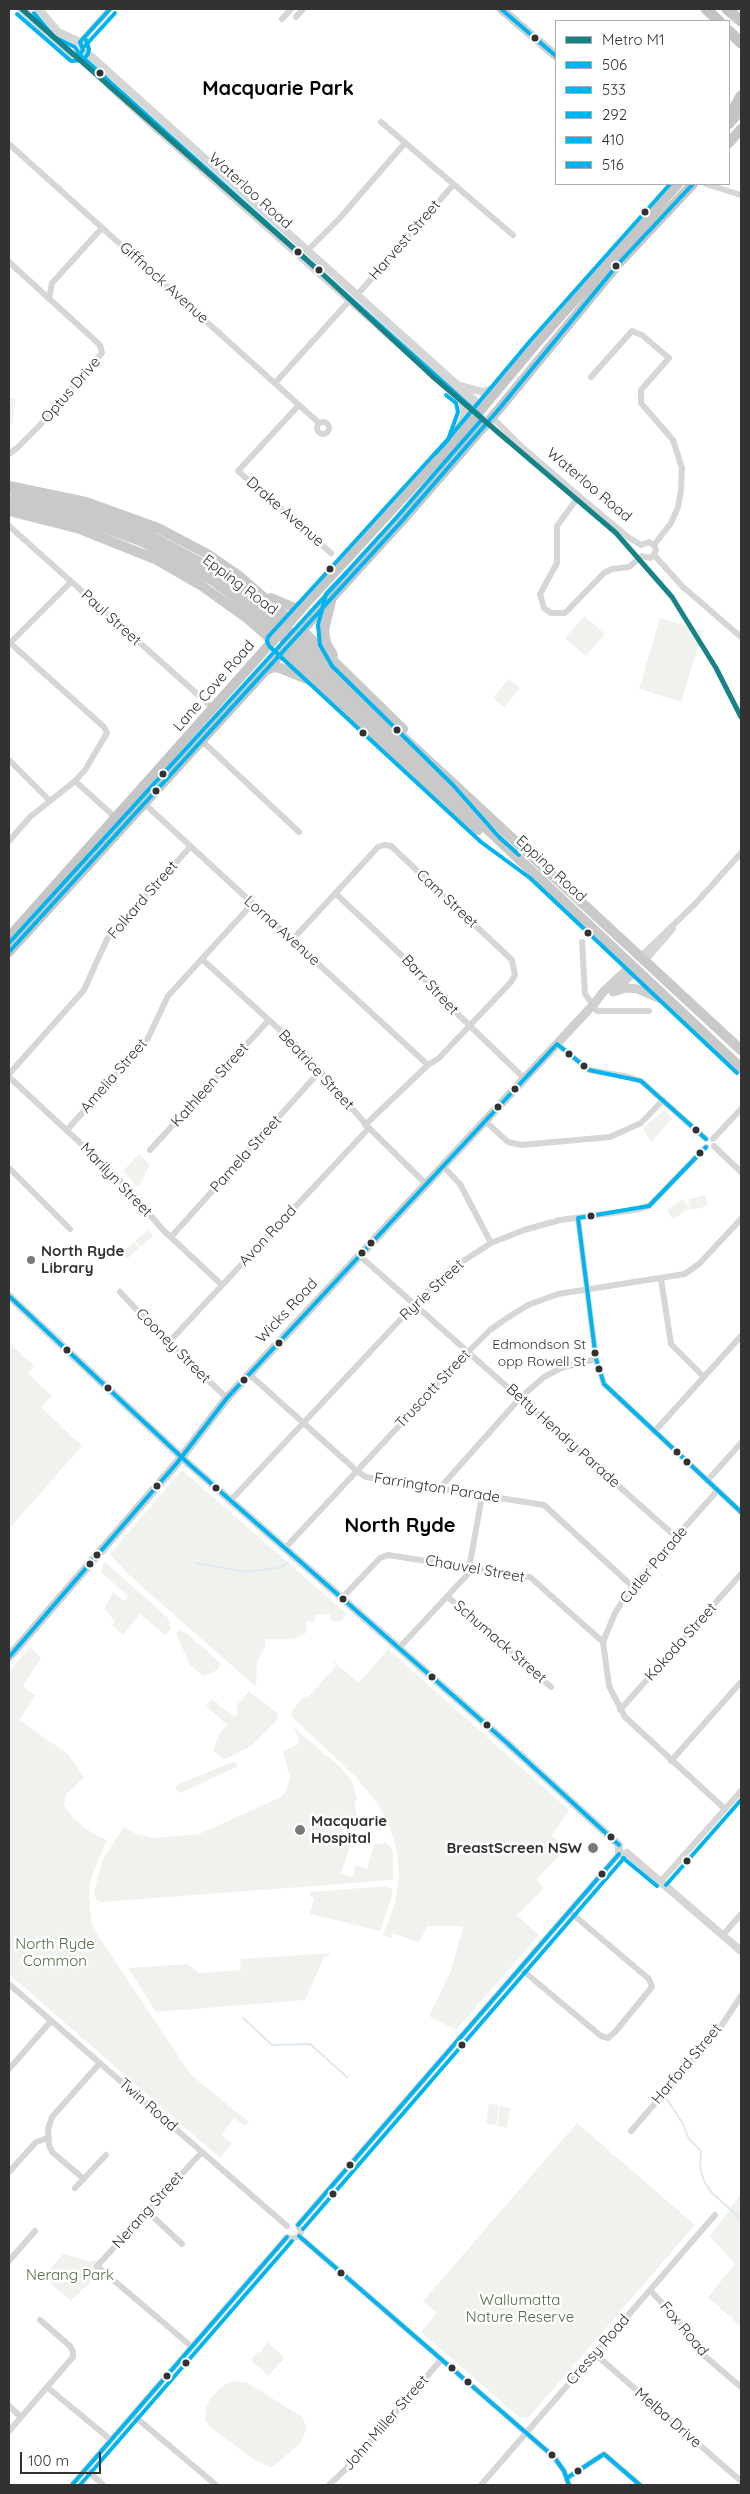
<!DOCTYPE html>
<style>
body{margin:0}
#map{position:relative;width:750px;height:2494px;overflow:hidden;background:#fff;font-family:Quicksand,sans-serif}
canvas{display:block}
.frame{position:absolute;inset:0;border:10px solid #323232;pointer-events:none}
.legend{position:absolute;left:555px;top:20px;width:175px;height:165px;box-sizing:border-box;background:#fff;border:1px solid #adadad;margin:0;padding:6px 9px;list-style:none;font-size:15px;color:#323232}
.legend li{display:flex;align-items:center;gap:10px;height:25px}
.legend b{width:25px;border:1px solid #adadad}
.scale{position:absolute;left:20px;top:2452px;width:81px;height:22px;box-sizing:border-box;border:2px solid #323232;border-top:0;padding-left:6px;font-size:15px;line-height:18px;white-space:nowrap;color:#323232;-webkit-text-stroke:4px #fff;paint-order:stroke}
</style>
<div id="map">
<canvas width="750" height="2494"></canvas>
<div class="frame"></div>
<ul class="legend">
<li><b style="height:6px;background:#168388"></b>Metro M1</li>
<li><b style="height:6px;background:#00b5ef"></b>506</li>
<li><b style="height:6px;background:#00b5ef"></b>533</li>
<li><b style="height:6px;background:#00b5ef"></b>292</li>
<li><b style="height:6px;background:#00b5ef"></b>410</li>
<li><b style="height:6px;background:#00b5ef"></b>516</li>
</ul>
<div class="scale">100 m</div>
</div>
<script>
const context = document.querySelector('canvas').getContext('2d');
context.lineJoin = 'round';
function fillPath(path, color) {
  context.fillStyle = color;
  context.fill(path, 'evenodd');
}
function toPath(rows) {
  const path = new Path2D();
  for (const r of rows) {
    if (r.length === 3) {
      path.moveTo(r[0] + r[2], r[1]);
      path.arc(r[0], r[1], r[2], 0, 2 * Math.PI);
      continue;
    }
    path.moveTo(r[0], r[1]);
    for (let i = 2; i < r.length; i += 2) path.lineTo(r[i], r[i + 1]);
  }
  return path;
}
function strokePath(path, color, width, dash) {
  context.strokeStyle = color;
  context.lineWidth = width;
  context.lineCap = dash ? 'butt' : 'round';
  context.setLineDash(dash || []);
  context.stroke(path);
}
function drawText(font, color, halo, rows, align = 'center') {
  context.font = font + ' Quicksand,sans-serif';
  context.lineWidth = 5;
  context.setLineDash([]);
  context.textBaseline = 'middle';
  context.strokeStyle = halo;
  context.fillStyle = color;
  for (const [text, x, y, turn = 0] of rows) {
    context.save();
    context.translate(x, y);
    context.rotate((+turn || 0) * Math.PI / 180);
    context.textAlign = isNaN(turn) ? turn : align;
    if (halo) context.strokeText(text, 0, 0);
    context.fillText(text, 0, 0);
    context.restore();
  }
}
fillPath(toPath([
 [9,398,16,399,12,425,9,424],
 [584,616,605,634,586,656,565,638],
 [660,618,703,631,681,702,639,689],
 [509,679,520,688,504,707,493,698],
 [664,1110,673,1118,651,1142,643,1128],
 [139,1154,150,1165,138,1188,123,1171],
 [705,1195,708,1206,691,1210,688,1199],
 [683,1199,690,1208,673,1219,667,1210],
 [148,1230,153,1236,141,1247,135,1241],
 [134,1242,139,1248,127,1259,121,1253],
 [9,1342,34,1366,27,1373,52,1396,41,1407,82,1446,9,1529],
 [182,1470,347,1614,342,1621,331,1621,330,1614,315,1615,315,1621,306,1622,307,1632,293,1639,265,1639,265,1647,257,1662,256,1687,130,1576,110,1554],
 [104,1561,168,1618,171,1629,165,1635,140,1614,123,1635,112,1626,115,1621,104,1609,113,1592,124,1601,128,1596,101,1572],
 [180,1630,189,1635,218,1661,221,1665,217,1670,204,1676,190,1665,176,1634],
 [30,1647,41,1658,23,1686,36,1695,19,1720,68,1754,84,1777,66,1795,64,1805,74,1819,92,1833,107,1840,92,1875,89,1892,91,1921,97,1934,190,2074,249,2122,245,2126,234,2118,221,2135,232,2143,220,2158,9,1974,9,1671],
 [388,1649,569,1810,552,1835,565,1849,536,1880,544,1888,517,1915,539,1935,456,2030,429,2016,451,1971,463,1926,427,1926,419,1943,393,1933,391,1938,383,1935,395,1903,399,1875,397,1851,388,1822,377,1803,356,1777,291,1716,292,1711,304,1696,307,1698,336,1666,333,1663,334,1662,359,1683],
 [249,1691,277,1713,278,1719,251,1746,224,1760,213,1750,221,1731,227,1725,206,1706,212,1699,235,1717,238,1714,236,1706],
 [291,1725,339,1766,353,1782,357,1800,354,1802,360,1829,345,1826,342,1836,352,1841,341,1873,352,1877,356,1865,367,1869,374,1845,386,1843,391,1848,393,1854,393,1880,102,1902,96,1900,94,1893,103,1859,124,1827,136,1834,154,1838,199,1834,281,1797,286,1791,290,1778,283,1751,299,1744,298,1737],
 [233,1762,238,1763,237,1767,180,1793,176,1790,176,1785],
 [386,1886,392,1889,392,1896,380,1931,310,1914,314,1898,309,1896,310,1892],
 [331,1953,324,1958,305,2000,156,2012,128,1968,187,1964,199,1973,241,1970,240,1959],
 [489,2104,499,2105,496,2125,486,2124],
 [500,2106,510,2108,507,2128,497,2126],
 [577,2123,695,2225,529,2417,520,2418,421,2332,437,2313,423,2301],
 [741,2194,741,2327,708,2297,735,2264,710,2236],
 [63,2254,89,2261,103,2259,98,2266,103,2270,71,2301,43,2277],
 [267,2342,285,2358,268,2376,251,2360,258,2352,260,2353],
 [232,2381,246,2382,302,2417,307,2427,301,2443,271,2468,255,2460,211,2428,205,2420,206,2408,210,2399,221,2387]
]), '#f0f3ed');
strokePath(toPath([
 [196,1563,247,1572,278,1568,288,1563],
 [243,2018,272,2045,310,2044,347,2077],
 [667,2099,683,2124,689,2139,701,2151,700,2166,704,2181,711,2192,741,2219]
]), '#dfe9f0', 2);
strokePath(toPath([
 [296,17,303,9],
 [282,19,291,9],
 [80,42,110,9],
 [381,122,513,235],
 [9,144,319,423],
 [706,184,741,195],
 [308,250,338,220,405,143],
 [9,262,100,345,102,353,39,426,17,448,9,454],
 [358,294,453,185],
 [49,299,52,283,102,228],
 [591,377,632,331,642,335,669,358,641,390,641,403,673,440,682,468,681,490,678,507,671,523,654,545],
 [275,383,350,300],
 [299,405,238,471,331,553],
 [492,417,520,445,579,496,628,537,641,545],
 [323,428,6],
 [488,423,508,441,519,445],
 [579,496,557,526,557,563,540,594,544,608,551,613,565,613,604,573,612,569,629,567,642,556],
 [9,526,214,709],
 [641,545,649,542,654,545,656,550,654,555,650,558,642,556],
 [654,555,683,587,741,637],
 [9,642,104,727,107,733,85,770,75,781,30,817,9,841],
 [10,643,71,582],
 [202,741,299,832],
 [9,760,50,801],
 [75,781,116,818],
 [136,796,428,1065],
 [335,893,414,967,441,998,525,1079],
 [293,939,378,847,384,845,391,846,512,960,515,975,511,982,439,1058,428,1065,365,1125],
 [582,942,585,994,597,1011,649,1011],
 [640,957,695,904,741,853],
 [203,960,303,1051,369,1128,426,1184],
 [645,961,673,929],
 [557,1044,589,1070,629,1077,641,1081,706,1139],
 [9,1074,84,990,107,939,190,847],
 [9,1077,118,1178,163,1230,222,1285],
 [485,1121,508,1142,521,1145,610,1137,641,1123,663,1100],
 [67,1130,147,1040,168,996,252,904],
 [713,1139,741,1109],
 [714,1146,741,1172],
 [150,1150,269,1020],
 [443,1166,460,1184,491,1243],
 [9,1168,70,1229],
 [578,1218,596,1359,604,1384,741,1512],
 [171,1237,320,1071],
 [360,1256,676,1537],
 [661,1279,671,1344,704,1377],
 [120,1292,168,1343,227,1398],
 [168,1343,369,1128],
 [249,1374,358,1472,366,1477,544,1505,632,1586],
 [654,1432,741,1336],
 [707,1481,741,1443],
 [439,1489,520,1398,544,1377,561,1368,596,1359],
 [718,1490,632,1586,615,1613,603,1642,609,1686,625,1717,725,1809],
 [230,1501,415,1304,448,1271,491,1243,524,1230,560,1220,635,1210,649,1206,706,1147],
 [285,1548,468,1352,490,1330,507,1318,528,1305,558,1294,685,1274,700,1263,741,1219],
 [448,1597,551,1687],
 [342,1598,380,1558,388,1555,530,1577,603,1642],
 [399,1648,468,1574,482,1496],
 [620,1710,741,1574],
 [671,1761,741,1682],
 [661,1881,741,1791],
 [723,1935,741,1914],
 [521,1969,601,2036,608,2038,615,2032,652,1987,649,1979,570,1912],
 [9,1984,287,2226],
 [9,2069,51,2021],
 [631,2131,718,2031,741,1996],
 [9,2172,36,2142,48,2138],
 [84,2179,52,2152,49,2145,48,2129,52,2117,100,2063],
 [75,2188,106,2155],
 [147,2211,182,2244],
 [298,2225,619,1854],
 [299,2236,554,2457,564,2471,569,2485],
 [287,2237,292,2239,299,2236,301,2232,298,2225],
 [9,2261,35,2231],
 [650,2290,686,2329,700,2352,741,2387],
 [192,2347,97,2266,202,2152],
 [595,2354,741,2481],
 [47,2387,111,2440],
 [9,2406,21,2417],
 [133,2415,216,2485],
 [9,2431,73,2357,73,2352,70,2346,40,2320],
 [86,2469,103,2485],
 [567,2478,604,2454,640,2485],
 [72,2485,287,2237],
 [329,2485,346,2469,441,2360],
 [481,2485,715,2215]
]), '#d6d6d6', 6);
strokePath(toPath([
 [21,9,71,53,94,66,111,87,167,138,478,414],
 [39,9,58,32,80,42,84,50,483,408],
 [461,386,483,392,498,387],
 [456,436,465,413,463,402],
 [9,1296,189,1464,506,1742,619,1845],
 [619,1845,619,1853,624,1855,627,1853],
 [627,1853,741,1951]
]), '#d6d6d6', 8);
strokePath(toPath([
 [501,9,556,56],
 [615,990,636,970],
 [613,992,626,988,638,989,668,1002],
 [9,1657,177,1463,227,1398,593,1005,604,991,632,965]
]), '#cfcfcf', 9);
strokePath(toPath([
 [9,486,86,502,158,528,209,555,238,575,291,621],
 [15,493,85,511,149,535,212,569,262,606],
 [9,501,86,521,143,542,212,580,256,613],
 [9,511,80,529,155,559,202,586,248,619,273,641],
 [332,597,324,630,326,643,333,655],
 [271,598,295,608,306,603],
 [302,630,403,729],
 [283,651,478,830],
 [322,662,741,1050],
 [316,668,741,1068],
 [267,670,274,667,280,668,312,681]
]), '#c9c9c9', 10);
strokePath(toPath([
 [729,124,741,110],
 [729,143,741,129],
 [9,937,309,600,453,443,535,345,678,184],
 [9,952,401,522,499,409,619,263,693,184]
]), '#c6c6c6', 10);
strokePath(toPath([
 [706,9,719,21],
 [727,9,741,21],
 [729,31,741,43],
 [729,118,741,96]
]), '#c4c4c4', 11);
strokePath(toPath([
 [262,606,322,662],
 [256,613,316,668]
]), '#c9c9c9', 10);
strokePath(toPath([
 [21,9,73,55,80,54,83,50,80,42],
 [501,9,556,56],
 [80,42,110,9],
 [9,952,401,522,499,409,619,263,693,184],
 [9,1296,189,1464,506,1742,619,1845],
 [298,2225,619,1854],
 [299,2236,554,2457,564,2471,569,2485],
 [567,2478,604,2454,640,2485],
 [72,2485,287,2237]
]), '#00b5ef', 4);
strokePath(toPath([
 [557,1044,589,1070,641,1081,706,1139],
 [578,1218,596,1359,604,1384,741,1512],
 [578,1218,649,1206,706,1147],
 [9,1657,177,1463,227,1398,557,1044]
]), '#00b5ef', 4);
strokePath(toPath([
 [17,14,71,61,83,60,88,54,89,49,86,40],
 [85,46,115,13],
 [670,184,530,341,448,439,268,637,267,641,269,646,481,842,530,878,737,1073],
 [347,572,326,594,318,625,320,645,332,666,452,784,499,837,519,855]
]), '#00b5ef', 4);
strokePath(toPath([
 [435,454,448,440,458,412,456,403,446,395],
 [9,943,396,518,483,418,80,55,75,47,54,37,34,13]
]), '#00b5ef', 4);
strokePath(toPath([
 [623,1858,657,1886],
 [666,1885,741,1800],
 [303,2229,624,1858],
 [80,2485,292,2241]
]), '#00b5ef', 4);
strokePath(toPath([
 [22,9,317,269,432,376,616,533,672,597,716,668,741,717]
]), '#168388', 5);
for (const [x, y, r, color] of [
 [535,38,4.5,"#323232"],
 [100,73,4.5,"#323232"],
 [645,212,4.5,"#323232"],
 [298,252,4.5,"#323232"],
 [616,266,4.5,"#323232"],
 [319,270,4.5,"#323232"],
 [330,569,4.5,"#323232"],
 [397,730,4.5,"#323232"],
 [363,733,4.5,"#323232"],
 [163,774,4.5,"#323232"],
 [156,791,4.5,"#323232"],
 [588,933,4.5,"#323232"],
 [569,1054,4.5,"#323232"],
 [584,1066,4.5,"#323232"],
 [515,1089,4.5,"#323232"],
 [498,1107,4.5,"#323232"],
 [696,1130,4.5,"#323232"],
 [700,1153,4.5,"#323232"],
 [591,1216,4.5,"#323232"],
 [371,1243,4.5,"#323232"],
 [362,1253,4.5,"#323232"],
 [31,1260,5,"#7a7a7a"],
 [279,1343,4.5,"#323232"],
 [67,1350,4.5,"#323232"],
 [595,1353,4.5,"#323232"],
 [599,1369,4.5,"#323232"],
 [244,1380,4.5,"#323232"],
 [108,1388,4.5,"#323232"],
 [677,1452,4.5,"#323232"],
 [687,1462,4.5,"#323232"],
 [157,1486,4.5,"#323232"],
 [216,1488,4.5,"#323232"],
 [97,1555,4.5,"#323232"],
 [90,1564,4.5,"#323232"],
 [343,1599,4.5,"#323232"],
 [432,1677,4.5,"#323232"],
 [487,1725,4.5,"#323232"],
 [300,1830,6,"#7a7a7a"],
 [611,1837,4.5,"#323232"],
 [593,1848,6,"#7a7a7a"],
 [687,1861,4.5,"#323232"],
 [602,1874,4.5,"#323232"],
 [462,2045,4.5,"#323232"],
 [350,2165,4.5,"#323232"],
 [333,2194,4.5,"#323232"],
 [341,2273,4.5,"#323232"],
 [186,2363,4.5,"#323232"],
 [452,2368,4.5,"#323232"],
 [167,2376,4.5,"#323232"],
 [468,2382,4.5,"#323232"],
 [552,2455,4.5,"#323232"],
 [578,2471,4.5,"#323232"]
]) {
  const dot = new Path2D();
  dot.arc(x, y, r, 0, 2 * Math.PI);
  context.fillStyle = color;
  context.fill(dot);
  strokePath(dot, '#fff', 2);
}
drawText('14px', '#323232', '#fff', [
 ["Edmondson St",586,1345],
 ["opp Rowell St",586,1362]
], 'right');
drawText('15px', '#323232', '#fff', [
 ["Waterloo Road",250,191,42],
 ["Harvest Street",405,240,-49],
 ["Giffnock Avenue",164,283,42],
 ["Optus Drive",71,390,-49],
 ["Waterloo Road",589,485,40],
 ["Drake Avenue",285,512,41],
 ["Epping Road",240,585,37],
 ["Paul Street",111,618,42],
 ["Lane Cove Road",214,686,-49],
 ["Epping Road",551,869,43],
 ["Cam Street",447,899,43],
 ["Folkard Street",143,900,-49],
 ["Lorna Avenue",282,931,42],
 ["Barr Street",430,985,47],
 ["Beatrice Street",316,1070,47],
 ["Amelia Street",114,1076,-49],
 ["Kathleen Street",210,1085,-48],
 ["Pamela Street",246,1154,-48],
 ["Marilyn Street",116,1180,46],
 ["Avon Road",268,1236,-47],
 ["Ryrie Street",432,1290,-43],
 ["Wicks Road",287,1311,-47],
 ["Cooney Street",173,1346,45],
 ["Truscott Street",433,1389,-47],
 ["Betty Hendry Parade",563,1436,42],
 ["Farrington Parade",437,1488,9],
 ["Cutler Parade",654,1565,-50],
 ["Chauvel Street",475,1569,10],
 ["Schumack Street",500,1642,41],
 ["Kokoda Street",681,1642,-48],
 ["Harford Street",687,2064,-50],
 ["Twin Road",148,2105,41],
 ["Nerang Street",148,2210,-48],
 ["Fox Road",684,2329,50],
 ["Cressy Road",598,2350,-49],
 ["Melba Drive",668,2418,41],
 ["John Miller Street",386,2423,-49]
]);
drawText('bold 15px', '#323232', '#fff', [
 ["North Ryde",41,1251],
 ["Library",41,1268],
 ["Macquarie",311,1821],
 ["Hospital",311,1838],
 ["BreastScreen NSW",582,1848,"right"]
], 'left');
drawText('15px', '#546943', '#fff', [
 ["North Ryde",55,1944],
 ["Common",55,1961],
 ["Nerang Park",70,2275],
 ["Wallumatta",520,2300],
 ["Nature Reserve",520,2317]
]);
drawText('bold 20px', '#000', '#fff', [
 ["Macquarie Park",278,89],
 ["North Ryde",400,1526]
]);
</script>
